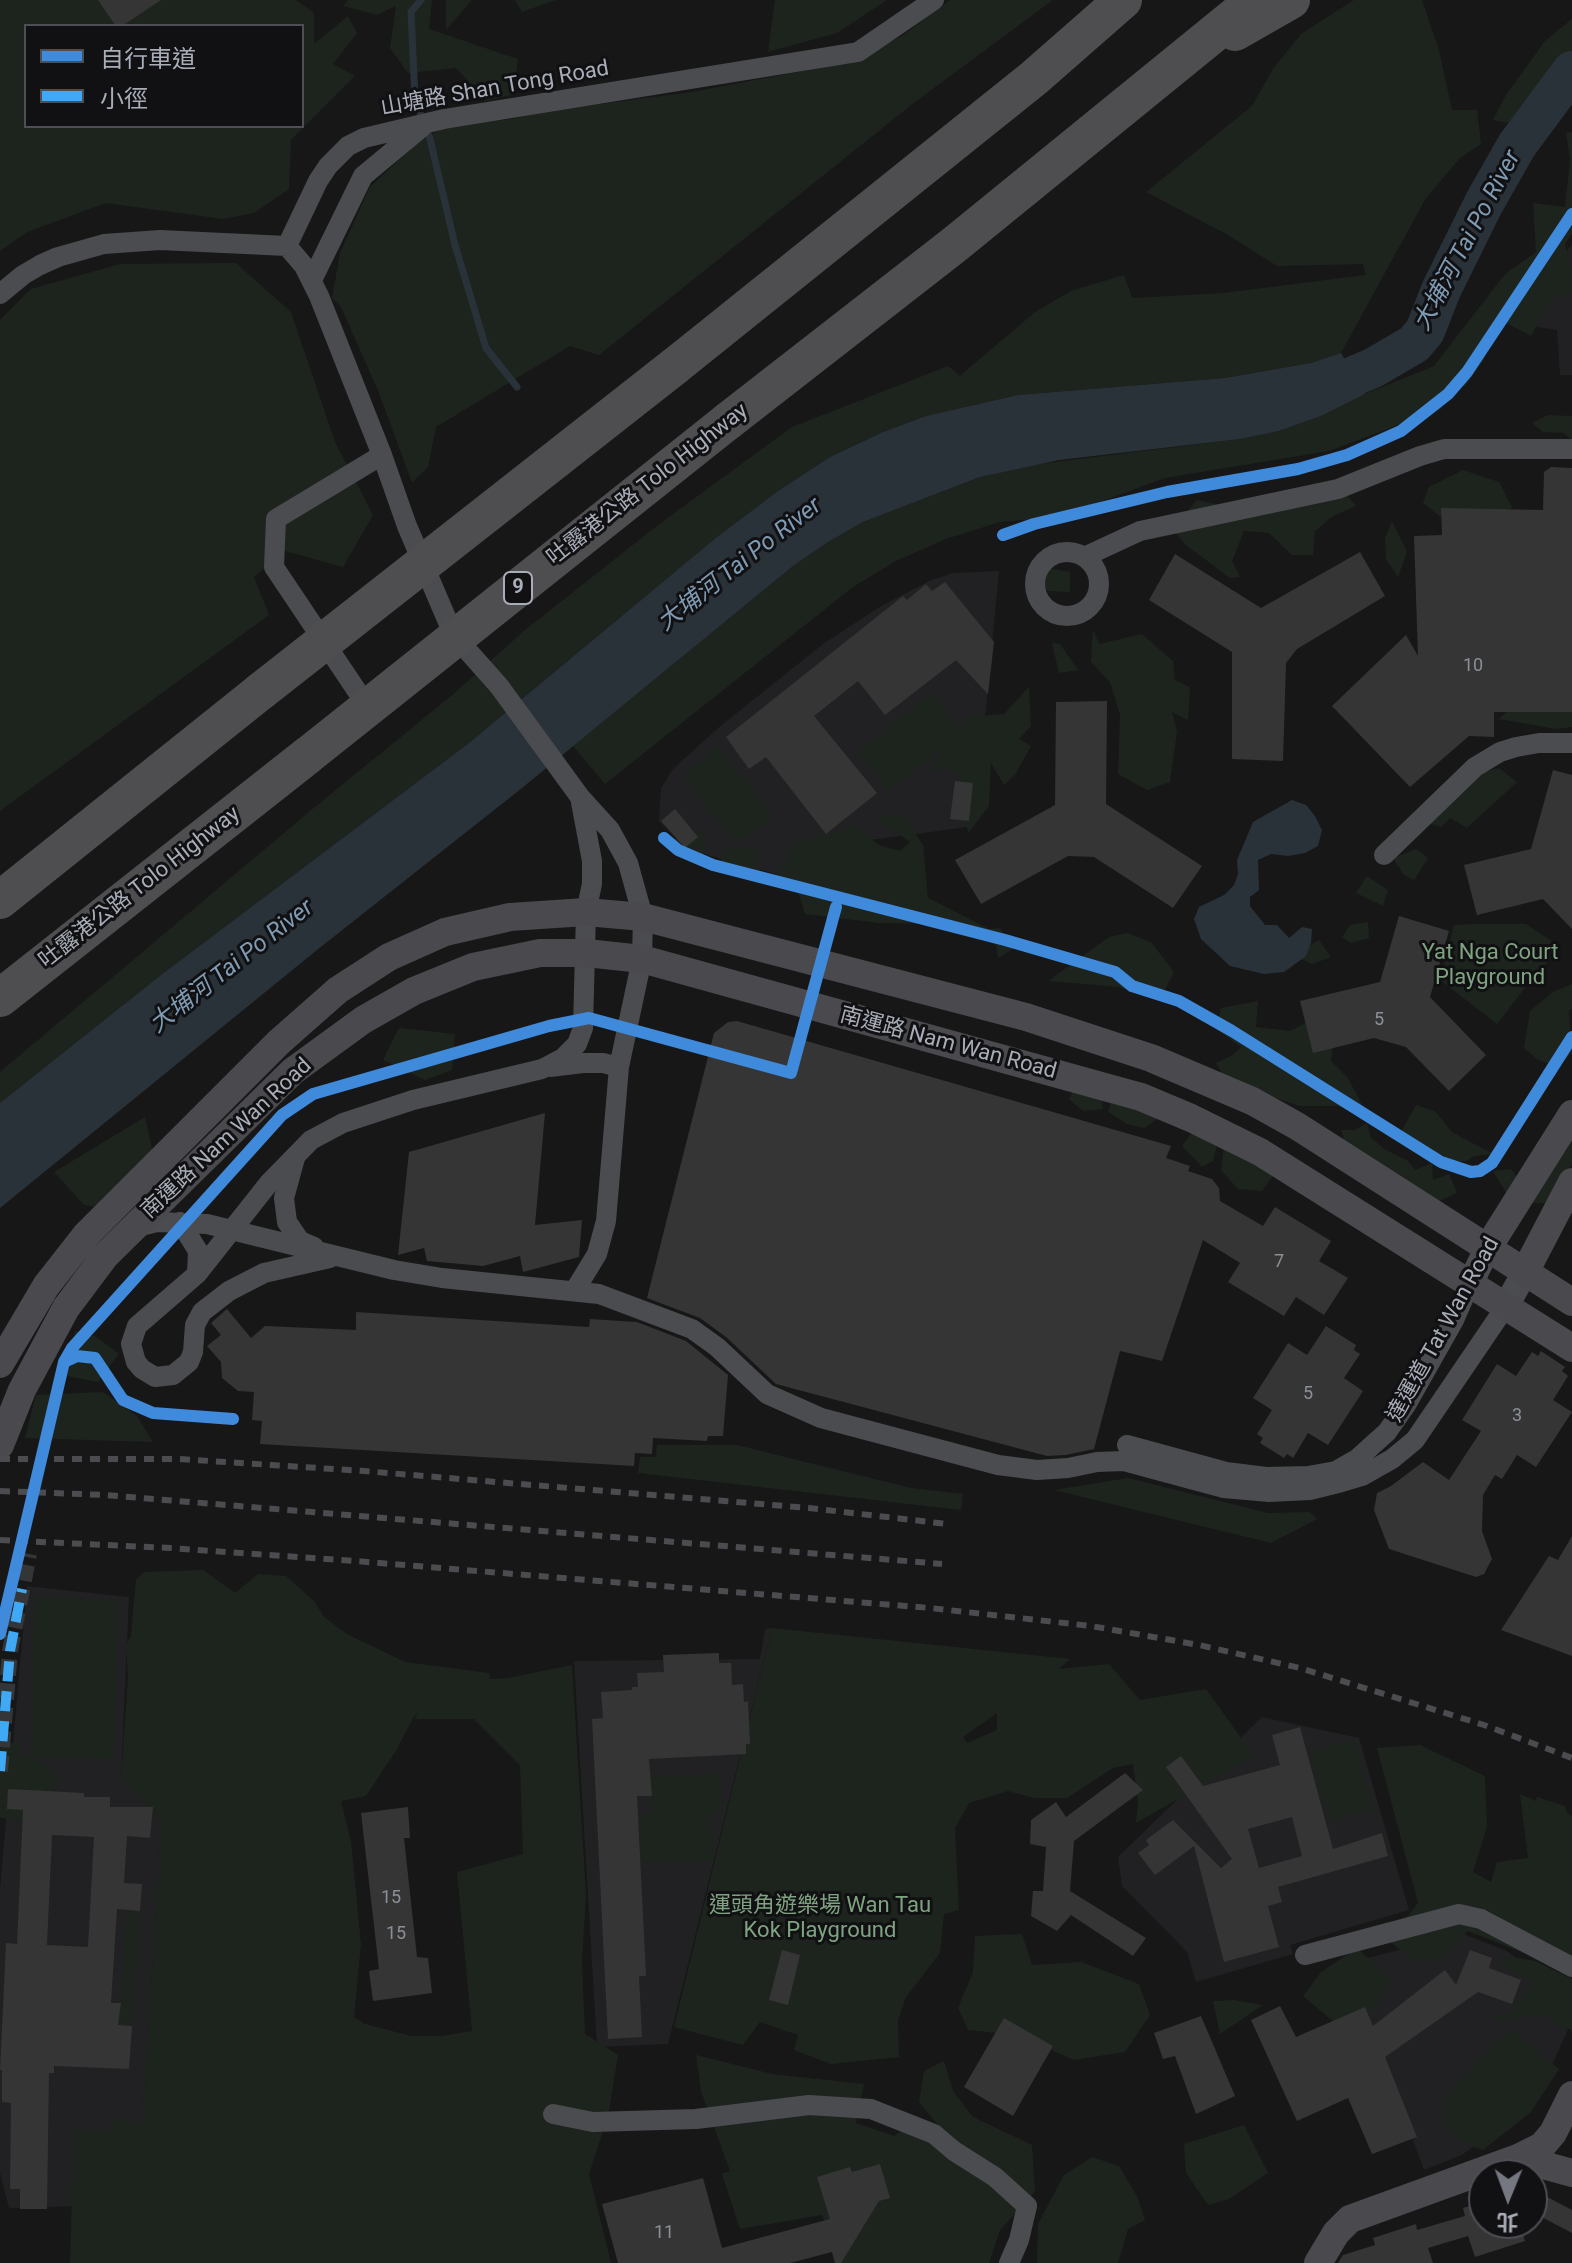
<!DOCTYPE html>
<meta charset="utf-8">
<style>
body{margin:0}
#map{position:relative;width:1572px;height:2263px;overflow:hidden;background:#171717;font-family:Roboto,"Noto Sans TC",sans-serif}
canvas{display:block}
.legend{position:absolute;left:24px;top:24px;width:280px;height:104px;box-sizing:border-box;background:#111113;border:2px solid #4d4f55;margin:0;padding:10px 14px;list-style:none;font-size:24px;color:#a8adb8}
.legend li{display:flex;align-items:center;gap:16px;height:40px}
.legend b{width:40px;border:2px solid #4d4f55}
.north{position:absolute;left:1468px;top:2159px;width:80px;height:80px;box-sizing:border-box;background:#111113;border:2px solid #4d4f55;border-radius:50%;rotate:181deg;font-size:22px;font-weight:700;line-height:32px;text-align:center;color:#a8adb8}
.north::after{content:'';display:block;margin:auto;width:28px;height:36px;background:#757880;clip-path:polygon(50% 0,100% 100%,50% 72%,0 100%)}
</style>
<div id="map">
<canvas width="1572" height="2263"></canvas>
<ul class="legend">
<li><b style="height:10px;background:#408adc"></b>自行車道</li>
<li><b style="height:10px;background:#3fa9f5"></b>小徑</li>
</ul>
<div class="north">北</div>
</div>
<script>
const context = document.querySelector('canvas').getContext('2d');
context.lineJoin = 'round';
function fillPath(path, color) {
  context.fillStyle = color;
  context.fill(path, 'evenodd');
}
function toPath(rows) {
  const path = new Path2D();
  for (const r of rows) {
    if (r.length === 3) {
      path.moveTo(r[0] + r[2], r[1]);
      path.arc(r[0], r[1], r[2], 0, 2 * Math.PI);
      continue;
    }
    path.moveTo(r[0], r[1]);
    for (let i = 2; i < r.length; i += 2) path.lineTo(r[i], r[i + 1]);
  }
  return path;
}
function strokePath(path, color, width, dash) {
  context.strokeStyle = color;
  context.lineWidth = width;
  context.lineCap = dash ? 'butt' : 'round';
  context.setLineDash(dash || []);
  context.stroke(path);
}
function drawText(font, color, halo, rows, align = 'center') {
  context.font = font + ' Roboto,"Noto Sans TC",sans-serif';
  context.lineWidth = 6;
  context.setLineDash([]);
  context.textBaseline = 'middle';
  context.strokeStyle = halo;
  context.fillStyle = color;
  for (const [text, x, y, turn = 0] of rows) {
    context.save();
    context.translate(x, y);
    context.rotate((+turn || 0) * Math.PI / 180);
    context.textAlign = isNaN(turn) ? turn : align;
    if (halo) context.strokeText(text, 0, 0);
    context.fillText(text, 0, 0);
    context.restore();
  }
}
fillPath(toPath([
 [1572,244,1572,375,1560,375,1557,330,1511,323,1542,287],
 [999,571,975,826,826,846,811,884,687,849,659,821,661,788,673,769,718,728,823,644,881,606,929,581,953,573],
 [27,1586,129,1597,121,1779,162,1820,142,2128,86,2206,9,2208,0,2173,0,1889],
 [772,1628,668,2044,597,2047,574,1661,760,1659,765,1629],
 [1262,1717,1359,1738,1409,1910,1290,1945,1293,1954,1196,1982,1187,1952,1122,1886,1118,1857],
 [1453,1930,1507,1951,1549,1983,1572,2020,1540,2093,1495,2131,1462,2155,1424,2170,1347,1963,1419,1945]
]), '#212123');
fillPath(toPath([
 [0,0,296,0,314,13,314,44,348,16,357,33,333,64,355,76,291,140,289,189,254,213,223,219,106,203,27,232,0,251],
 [26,26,302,26,302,126,26,126],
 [348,0,432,0,429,29,518,59,514,94,486,101,456,68,408,73,390,48,396,6,377,15,343,6],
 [446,0,472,0,446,30],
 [515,0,556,0,522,12],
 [775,0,887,0,837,33,768,52],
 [950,0,1053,0,915,102,599,355,570,346,436,427,428,467,412,483,379,393,341,307,332,298,340,253,370,187,418,142,446,126,512,119,546,111,692,92,855,61,903,35],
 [1354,0,1422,0,1439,50,1452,110,1477,110,1481,144,1460,158,1426,198,1341,353,1311,363,1225,378,1018,395,926,416,883,432,830,457,778,491,717,537,469,743,161,975,0,1103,0,1072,310,811,451,696,525,630,658,525,792,427,948,366,960,376,1035,312,1071,291,1124,275,1132,298,1223,293,1366,275,1363,264,1277,266,1228,235,1146,192,1252,106,1273,69,1301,34],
 [1572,19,1572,52,1559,64,1533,104,1519,118,1507,123,1493,120,1506,95,1545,41],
 [1572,132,1572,234,1565,244,1572,270,1572,292,1569,297,1555,294,1531,336,1499,319,1484,360,1465,386,1450,388,1441,409,1329,451,1165,478,1060,517,1000,522,946,539,896,561,853,587,605,784,573,746,793,566,828,542,863,522,980,477,1023,466,1240,439,1279,431,1321,416,1365,394,1434,366,1505,274,1536,252,1533,203,1565,207,1570,159,1566,133],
 [236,263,291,312,335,442,373,515,343,567,285,551,254,577,269,615,0,811,0,320,31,289,120,264],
 [1548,415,1572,416,1572,441,1564,433,1543,432,1532,423],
 [1463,470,1499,482,1512,507,1496,525,1447,522,1423,503,1429,487],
 [1340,487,1356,506,1333,516,1315,531,1313,555,1292,555,1269,533,1244,531,1232,561,1240,577,1230,578,1187,546,1172,529,1197,500,1239,509],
 [1392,521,1407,552,1398,577,1386,559,1385,538],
 [1031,565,1070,572,1070,592,1049,591,1028,578],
 [1093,629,1099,644,1142,634,1173,661,1175,680,1190,687,1188,720,1172,712,1177,732,1170,782,1147,790,1118,774,1120,715,1110,682,1091,662],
 [1052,643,1060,644,1078,670,1059,673],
 [1029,687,1031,726,1019,739,1031,746,1015,775,1004,785,991,763,989,806,968,833,957,771,930,769,944,748,888,791,857,752,932,694,960,728,968,717,1004,714],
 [1522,701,1572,702,1572,727,1557,729,1498,719],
 [718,747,773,816,736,844,682,775],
 [1499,768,1517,782,1467,828,1450,818,1441,827,1422,822,1453,778],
 [903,815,923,845,928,898,989,929,1000,928,1013,949,998,958,996,945,943,924,879,923,805,914,796,885,775,877,787,860,795,842,839,833,852,824,879,845,900,851,910,842,875,818],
 [699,830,707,839,702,858,673,841,685,831],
 [733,847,759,850,759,873,721,863,722,851],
 [1416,849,1428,858,1414,880,1404,875,1393,858],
 [1367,876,1388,890,1383,906,1356,893],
 [1368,922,1369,938,1351,943,1342,937,1350,925],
 [1475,924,1526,924,1561,947,1528,984,1497,1024,1440,980,1454,925],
 [1127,933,1151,942,1174,972,1159,1001,1119,987,1048,981,1109,937],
 [1319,940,1331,957,1312,964,1294,956],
 [1572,984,1572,1009,1569,1011,1572,1052,1559,1067,1538,1060,1524,1048,1530,1011,1553,992],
 [1258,1001,1256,1027,1290,1031,1317,1017,1336,1028,1331,1061,1348,1078,1366,1112,1336,1106,1300,1106,1256,1092,1234,1078,1223,1076,1216,1063,1233,1055,1241,1047,1216,1029,1221,1008],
 [399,1028,455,1034,452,1070,425,1080,383,1060],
 [1101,1088,1103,1109,1083,1111,1069,1099,1073,1091],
 [1111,1103,1162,1116,1144,1128,1127,1124,1108,1112],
 [1416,1105,1435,1111,1452,1132,1493,1154,1474,1156,1467,1161,1447,1161,1426,1150,1401,1132],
 [145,1117,157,1172,103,1208,84,1205,54,1172],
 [1367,1123,1371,1138,1386,1150,1408,1161,1415,1170,1432,1163,1433,1180,1449,1174,1457,1193,1439,1201,1347,1149,1341,1130,1355,1130],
 [1572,1124,1572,1164,1547,1203,1521,1203,1510,1199,1493,1171,1511,1169,1519,1180],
 [1196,1127,1218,1142,1213,1161,1202,1167,1182,1146],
 [1224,1145,1278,1169,1262,1191,1238,1189,1221,1170],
 [75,1331,95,1336,119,1354,98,1382,67,1376],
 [103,1392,137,1416,153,1442,25,1438,36,1395],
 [657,1445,737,1445,911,1488,963,1494,961,1510,638,1473,640,1457,656,1457],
 [1128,1478,1268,1513,1310,1512,1317,1519,1271,1543,1054,1490],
 [203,1570,235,1593,258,1574,286,1576,314,1601,324,1617,347,1634,405,1662,489,1673,490,1679,508,1678,572,1665,586,1894,582,1962,585,2034,618,2055,608,2116,589,2174,611,2263,70,2263,74,2131,109,2130,114,2118,142,2123,161,1830,160,1818,121,1779,128,1676,126,1644,131,1636,136,1579,145,1572],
 [419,1711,414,1719,474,1719,520,1765,523,1854,457,1872,472,2031,442,2036,411,2036,365,2024,354,2017,361,1944,351,1841,341,1801,366,1796,397,1749,413,1718],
 [35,1597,119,1600,114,1759,31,1757,52,1766,58,1778,37,1814,14,1821,0,1817,0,1748,19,1740,22,1754,30,1757],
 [772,1628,1070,1659,1059,1669,1109,1664,1140,1700,1206,1689,1254,1756,1136,1823,1138,1803,1133,1764,1113,1768,1067,1798,1034,1798,1008,1791,969,1803,955,1828,959,1910,944,1914,940,1953,906,1997,898,2020,899,2057,831,2064,794,2050,798,2035,760,2022,743,2045,674,2027],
 [997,1713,997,1730,967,1743,963,1737],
 [1355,1740,1373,1808,1329,1821,1309,1751],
 [1420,1745,1485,1776,1487,1827,1473,1872,1491,1882,1497,1862,1528,1858,1520,1794,1536,1801,1537,1797,1565,1806,1567,1813,1572,1816,1572,1960,1524,1953,1468,1931,1438,1961,1412,1960,1375,1929,1408,1916,1418,1903,1377,1748],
 [720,1774,722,1810,711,1812,713,1860,639,1862,637,1815,652,1814,649,1777],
 [127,1910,140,1911,132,2026,119,2025],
 [1022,1934,1032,1965,1081,1962,1139,1984,1150,2015,1125,2052,1074,2060,1017,2035,968,2030,958,2008,973,1972,975,1936],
 [1357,1948,1391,1979,1380,2003,1344,2031,1303,1996,1321,1972],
 [1500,1955,1535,1961,1572,1979,1572,2031,1541,2014,1491,2021,1512,2009,1535,1981,1501,1965],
 [1234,2000,1263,2005,1220,2034,1213,2001],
 [1510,2029,1559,2069,1531,2112,1483,2150,1449,2137,1444,2100,1475,2063],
 [696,2055,772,2074,864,2084,856,2123,894,2136,914,2123,943,2131,919,2102,924,2071,944,2061,953,2091,973,2117,1032,2145,1035,2192,1000,2230,989,2263,840,2263,822,2215,740,2229,722,2174,730,2171,701,2091],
 [1244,2125,1268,2173,1229,2199,1208,2205,1186,2173,1184,2144],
 [1092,2157,1119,2166,1137,2196,1145,2220,1128,2229,1118,2263,1037,2263,1038,2224,1064,2175]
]), '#1d241e');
fillPath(toPath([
 [1341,353,1365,394,1321,416,1279,431,1240,439,1059,460,980,477,863,522,828,542,793,566,522,788,317,950,0,1208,0,1103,161,975,469,743,717,537,778,491,830,457,883,432,926,416,1018,395,1225,378,1311,363],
 [1292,800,1306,805,1315,816,1322,830,1318,846,1305,853,1288,856,1271,854,1258,860,1259,890,1250,897,1250,906,1265,925,1277,925,1289,938,1302,927,1312,929,1311,943,1306,956,1284,972,1264,974,1230,966,1201,939,1194,919,1199,907,1224,895,1234,885,1238,874,1237,860,1253,822]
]), '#2a3239');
strokePath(toPath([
 [421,0,411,12,415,99,430,139,455,245,486,348,517,387]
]), '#2a3239', 7);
strokePath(toPath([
 [1304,397,1373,368,1414,344,1425,331,1441,290,1484,203,1517,145,1572,71]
]), '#2a3239', 40);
fillPath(toPath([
 [98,0,161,0,122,26,116,26],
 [1551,467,1572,468,1572,712,1494,712,1494,737,1469,736,1410,787,1332,706,1406,635,1418,656,1414,536,1442,535,1441,508,1543,510,1544,472],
 [1360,552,1385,596,1297,649,1286,663,1283,761,1232,759,1232,652,1149,600,1175,554,1261,608],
 [945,582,994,642,988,694,956,660,885,715,858,681,814,716,877,793,826,834,766,757,749,769,726,737,903,596,907,600,926,584,932,591],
 [1107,701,1106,804,1202,866,1173,908,1094,857,1068,856,981,904,955,860,1055,805,1056,702],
 [1553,770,1572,775,1572,929,1543,899,1477,915,1464,865,1531,849],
 [955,781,973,783,969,821,950,819],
 [675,809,698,837,685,848,661,821],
 [1399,916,1449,931,1430,997,1486,1055,1449,1091,1406,1047,1374,1038,1313,1053,1300,1001,1380,982],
 [737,1021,1171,1146,1166,1158,1190,1166,1188,1171,1212,1179,1219,1188,1220,1201,1263,1226,1275,1207,1331,1241,1319,1261,1348,1278,1324,1315,1296,1297,1284,1316,1228,1282,1240,1263,1203,1240,1162,1361,1120,1351,1094,1449,1066,1455,1047,1456,776,1384,726,1337,700,1318,647,1298,714,1033,728,1022],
 [545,1113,535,1225,582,1220,579,1257,523,1272,520,1256,483,1266,427,1261,424,1248,398,1255,409,1152],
 [227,1309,251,1338,265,1326,356,1330,356,1312,589,1327,590,1319,637,1322,686,1341,728,1375,723,1436,708,1436,707,1441,653,1438,652,1454,635,1453,634,1466,260,1444,262,1421,252,1420,254,1392,238,1391,222,1378,221,1362,207,1346,221,1335,211,1323],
 [1326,1326,1356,1345,1354,1350,1360,1354,1344,1378,1363,1391,1328,1445,1308,1433,1293,1458,1287,1454,1284,1458,1260,1443,1263,1438,1257,1434,1272,1410,1253,1398,1288,1343,1307,1355],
 [1541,1351,1565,1367,1562,1371,1568,1376,1553,1400,1572,1412,1536,1467,1517,1455,1502,1479,1495,1475,1483,1495,1482,1531,1492,1559,1484,1574,1476,1577,1389,1549,1374,1510,1377,1493,1391,1486,1423,1462,1449,1480,1481,1431,1462,1420,1497,1364,1516,1376,1532,1352,1538,1356],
 [1572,1536,1572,1656,1501,1630,1549,1556,1558,1560],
 [719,1653,719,1663,731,1663,732,1685,743,1684,744,1702,748,1701,750,1744,746,1744,746,1754,649,1759,652,1796,637,1796,646,1976,639,1976,642,2037,608,2039,592,1719,603,1718,601,1692,632,1690,632,1687,638,1687,637,1673,664,1672,663,1655],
 [1300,1727,1333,1849,1382,1833,1388,1856,1278,1887,1282,1902,1268,1906,1279,1947,1224,1962,1194,1846,1155,1875,1138,1853,1149,1845,1146,1840,1173,1820,1221,1868,1232,1859,1166,1767,1181,1756,1203,1786,1280,1765,1272,1735],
 [1292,1817,1302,1856,1259,1868,1248,1829],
 [1125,1773,1143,1790,1074,1841,1070,1891,1146,1938,1133,1956,1071,1915,1057,1931,1031,1916,1033,1891,1043,1891,1046,1847,1030,1844,1031,1820,1056,1802,1066,1817],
 [8,1789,84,1793,84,1797,110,1797,110,1807,153,1807,150,1838,127,1836,124,1883,142,1884,140,1911,117,1909,111,2003,121,2003,118,2025,132,2026,129,2069,54,2066,54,2073,49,2073,47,2209,20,2209,20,2189,10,2189,11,2103,2,2102,2,2070,0,2070,6,1943,17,1944,23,1810,7,1809],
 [52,1835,94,1837,88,1947,47,1945],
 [408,1807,410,1838,404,1838,417,1957,428,1958,432,1993,373,2001,369,1971,379,1969,361,1813],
 [782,1950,800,1955,788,2005,769,2000],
 [1470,1950,1492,1958,1489,1968,1521,1980,1512,2004,1478,1992,1385,2057,1417,2137,1372,2154,1348,2098,1297,2121,1251,2020,1280,2006,1296,2037,1365,2007,1373,2026,1445,1970,1456,1985],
 [1201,2016,1235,2096,1196,2114,1175,2056,1163,2059,1154,2033],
 [1004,2018,1053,2046,1013,2116,964,2087],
 [880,2164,890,2198,879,2201,841,2263,835,2263,832,2252,790,2263,618,2263,602,2204,703,2178,722,2248,830,2219,817,2177,850,2167,852,2172],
 [1532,2189,1572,2210,1572,2233,1532,2212],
 [1480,2203,1484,2223,1519,2223,1525,2241,1475,2257,1468,2236,1428,2248,1433,2263,1338,2263,1343,2255,1375,2245,1373,2238,1416,2224,1417,2230,1465,2216,1463,2208]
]), '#353536');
strokePath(toPath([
 [0,1771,10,1651,29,1554]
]), '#343537', 16, [16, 8]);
strokePath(toPath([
 [287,246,304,266,319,296,382,455,407,526,448,622,467,650,499,686,580,797,610,830,628,863,643,917,642,959,619,1067,606,1221,597,1254,575,1290],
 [287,246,318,181,328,166,348,146,364,138,444,119,858,52,934,0],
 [312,280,363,176,422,127],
 [0,294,23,275,40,265,58,257,104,244,160,240,287,246],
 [1067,584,32],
 [1084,557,1140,531,1338,489,1420,456,1444,449,1572,449],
 [380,695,361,697,274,567,276,519,382,455],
 [1384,855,1475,767,1500,752,1516,747,1539,743,1572,743],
 [550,1067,583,1063,603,1063,619,1067],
 [295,1158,284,1198,287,1222,300,1241,314,1247],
 [180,1222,198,1251,197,1274],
 [133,1228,157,1222,207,1224,394,1270,442,1278,599,1294,692,1329,717,1347,767,1394,821,1418,998,1465,1037,1470,1068,1468,1097,1462,1124,1461,1224,1488,1269,1492,1310,1490,1342,1482,1362,1476,1392,1459,1415,1440,1506,1306],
 [330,1258,264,1273,229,1291,202,1312,195,1325,193,1352,189,1362,173,1375,155,1377,142,1369,136,1362,131,1344,137,1326,197,1274,269,1183,311,1140,343,1123,413,1100,542,1069,563,1058,577,1044,583,1028,586,912,592,884,592,861,580,797],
 [1127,1445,1226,1472,1266,1477,1308,1476,1336,1471,1357,1459,1387,1432,1406,1405,1454,1320,1469,1286],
 [1305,1955,1459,1914,1481,1919,1572,1967],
 [553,2114,593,2122,696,2119,809,2105,871,2109,934,2134,954,2151,995,2177,1027,2206,1019,2240,1009,2263]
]), '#4b4c50', 20);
strokePath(toPath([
 [1469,1286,1487,1249],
 [1506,1306,1525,1272]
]), '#4b4c50', 26);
strokePath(toPath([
 [1487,1249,1572,1114],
 [1525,1272,1572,1182],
 [0,1364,46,1286,86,1235,279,1042,338,990,389,957,445,932,510,917,586,912,643,917,1026,1017,1151,1058,1252,1101,1297,1126,1572,1302],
 [0,1445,22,1390,66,1308,105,1256,293,1071,363,1020,414,991,473,967,540,953,586,953,642,959,1141,1097,1191,1118,1260,1152,1572,1348],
 [1518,2158,1572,2173],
 [1318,2263,1336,2233,1350,2219,1518,2158,1542,2146,1553,2133,1572,2095]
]), '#4a4a4e', 28);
strokePath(toPath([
 [1235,32,1291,0],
 [675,366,1034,78,1123,0],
 [728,421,954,245,1255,0],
 [0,900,261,691],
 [0,998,307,756]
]), '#4e4e51', 38);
strokePath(toPath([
 [0,1459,179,1459,364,1471,809,1508,947,1524],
 [0,1491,105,1495,942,1564],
 [0,1540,170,1548,355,1561,930,1608,1091,1626,1199,1645,1300,1668,1484,1725,1572,1758]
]), '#4b4c4f', 6, [10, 8]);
strokePath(toPath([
 [261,691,675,366],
 [307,756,728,421]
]), '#4e4e51', 38);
strokePath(toPath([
 [0,1771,10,1651,22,1589]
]), '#3fa9f5', 10, [20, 10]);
strokePath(toPath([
 [1003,535,1034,524,1167,492,1298,469,1347,455,1401,431,1448,394,1467,372,1572,214],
 [664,838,678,850,713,865,1005,940,1115,972,1132,986,1179,1001,1232,1031,1441,1162,1471,1172,1480,1171,1492,1163,1572,1037],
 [64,1362,77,1356,95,1358,123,1400,153,1413,233,1419],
 [0,1634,64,1362,72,1348,282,1115,313,1094,549,1026,589,1018,791,1073,836,907]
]), '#408adc', 12);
drawText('18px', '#8b8f98', null, [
 ["10",1473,666],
 ["5",1379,1020],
 ["7",1279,1262],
 ["5",1308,1394],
 ["3",1517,1416],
 ["15",391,1898],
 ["15",396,1934],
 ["11",664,2233]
]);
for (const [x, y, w] of [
 [518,588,28]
]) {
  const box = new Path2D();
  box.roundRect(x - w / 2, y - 16, w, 32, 6);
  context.fillStyle = '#111113';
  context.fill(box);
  strokePath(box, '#a8adb8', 2);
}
drawText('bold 20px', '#a8adb8', null, [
 ["9",518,588]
]);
drawText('22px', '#a8adb8', '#111113', [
 ["山塘路 Shan Tong Road",495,89,-10],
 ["吐露港公路 Tolo Highway",648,485,-38],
 ["吐露港公路 Tolo Highway",140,888,-38],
 ["南運路 Nam Wan Road",948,1044,15],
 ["南運路 Nam Wan Road",227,1139,-43],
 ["達運道 Tat Wan Road",1444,1330,-61]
]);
drawText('22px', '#7fa381', '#111113', [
 ["Yat Nga Court",1490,953],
 ["Playground",1490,978],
 ["運頭角遊樂場 Wan Tau",820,1906],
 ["Kok Playground",820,1931]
]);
drawText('italic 24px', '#7f9bb3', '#111113', [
 ["大埔河 Tai Po River",1468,241,-62],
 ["大埔河 Tai Po River",740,565,-38],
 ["大埔河 Tai Po River",232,967,-38]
]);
</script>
